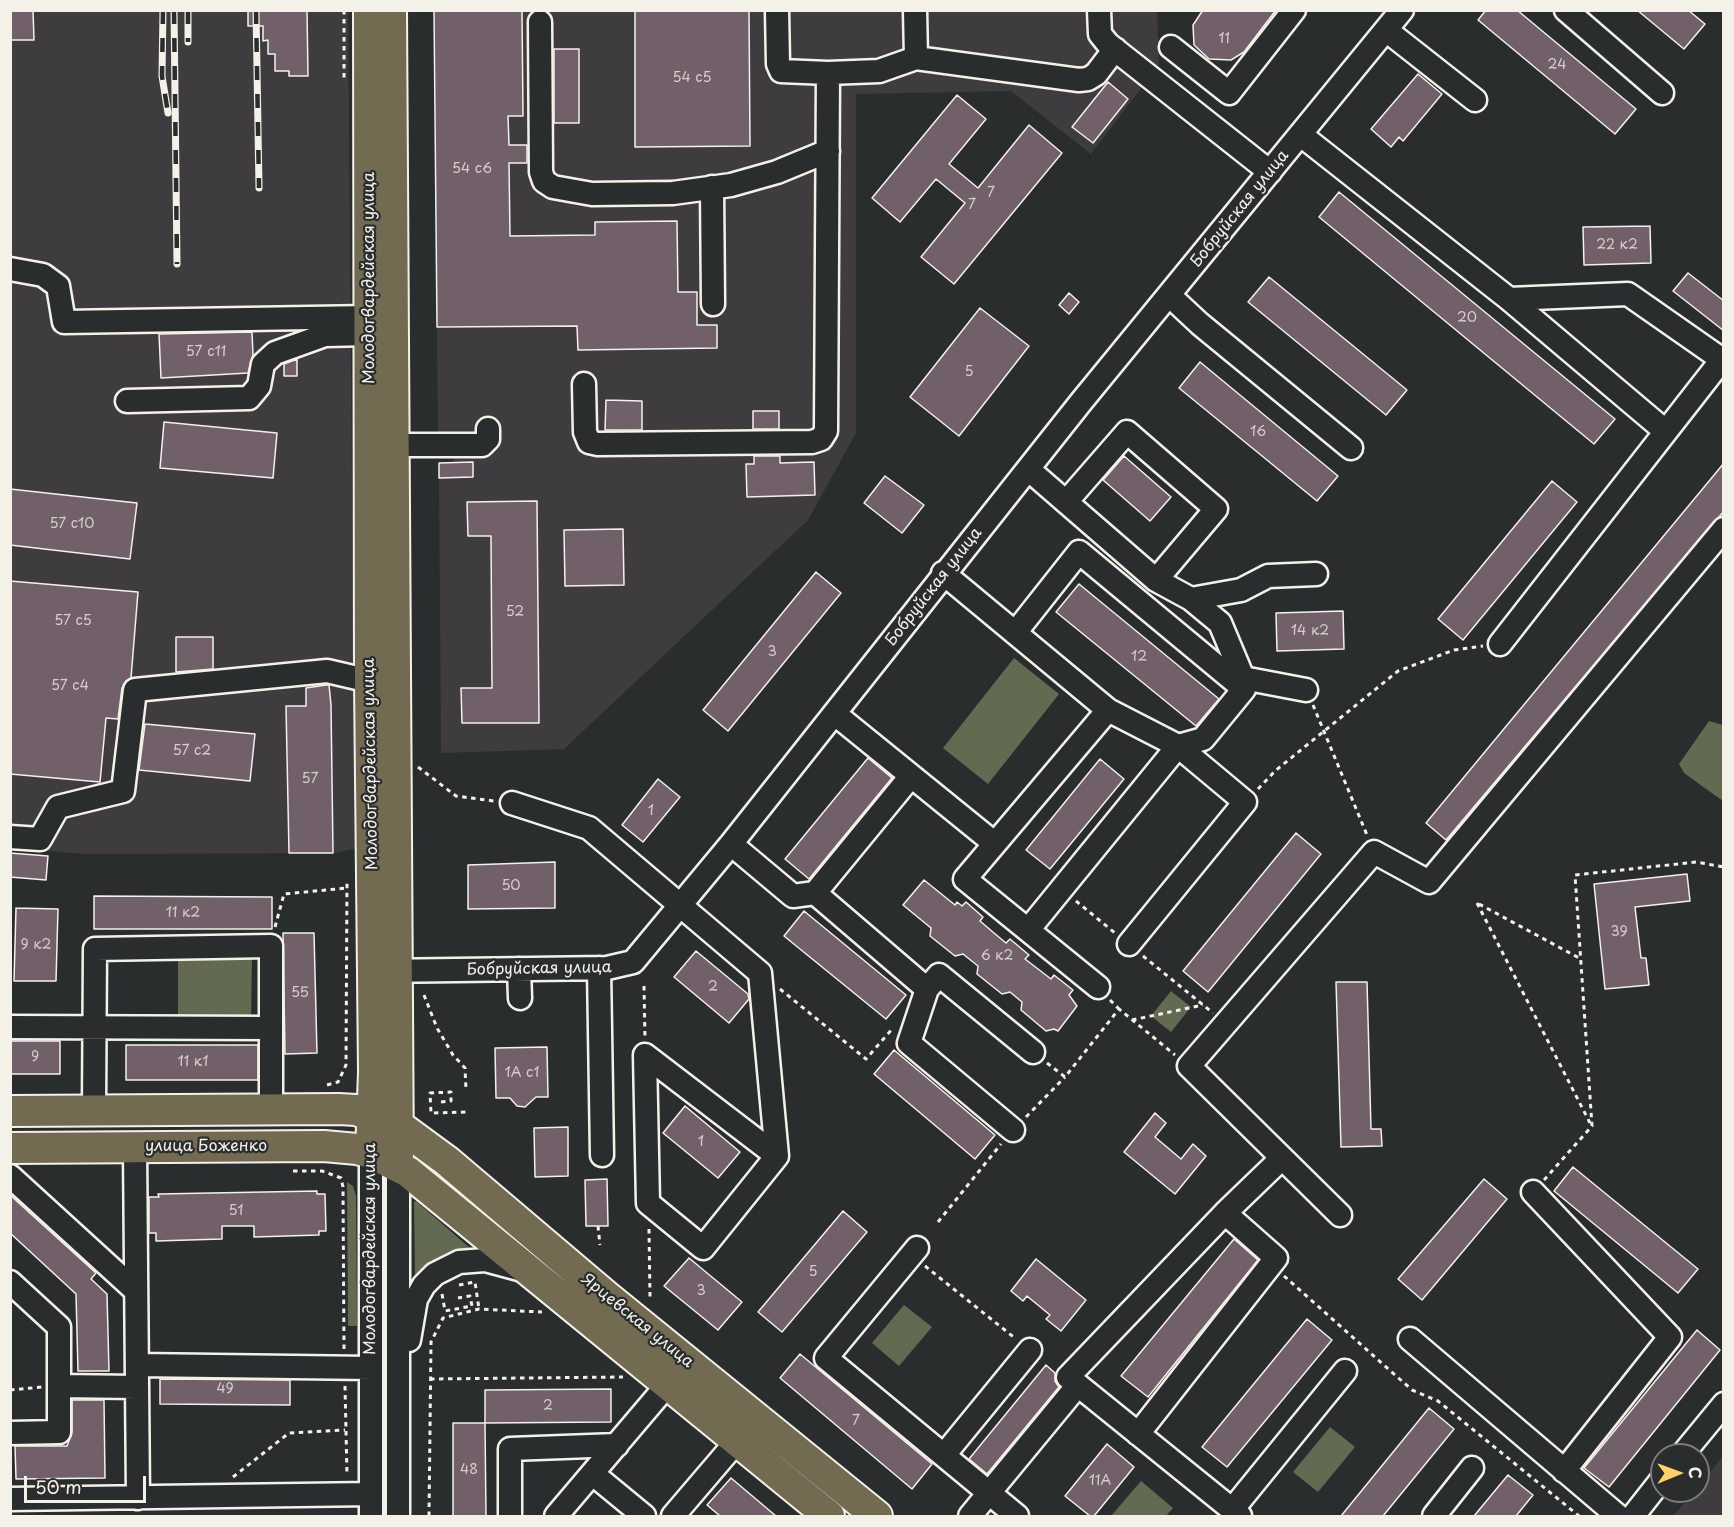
<!DOCTYPE html>
<meta charset="utf-8">
<style>
body{margin:0}
#map{position:relative;width:1734px;height:1527px;overflow:hidden;background:#2a2d2e;font-family:"Playpen Sans",sans-serif}
canvas{display:block}
.frame{position:absolute;inset:0;border:12px solid #f4f1e8;pointer-events:none}
.north{position:absolute;left:1650px;top:1443px;width:60px;height:60px;box-sizing:border-box;background:#2a2d2e;border:2px solid #7b7b78;border-radius:50%;rotate:89deg;font-size:16px;font-weight:700;line-height:24px;text-align:center;color:#f4f1e8}
.north::after{content:'';display:block;margin:auto;width:21px;height:27px;background:#ffd166;clip-path:polygon(50% 0,100% 100%,50% 72%,0 100%)}
.scale{position:absolute;left:24px;top:1476px;width:122px;height:27px;box-sizing:border-box;border:3px solid #f4f1e8;border-top:0;padding-left:8px;font-size:18px;line-height:21px;white-space:nowrap;color:#f4f1e8;-webkit-text-stroke:4px #2a2d2e;paint-order:stroke}
</style>
<div id="map">
<canvas width="1734" height="1527"></canvas>
<div class="frame"></div>
<div class="north">С</div>
<div class="scale">50 m</div>
</div>
<script>
const context = document.querySelector('canvas').getContext('2d');
context.lineJoin = 'round';
function fillPath(path, color) {
  context.fillStyle = color;
  context.fill(path, 'evenodd');
}
function toPath(rows) {
  const path = new Path2D();
  for (const r of rows) {
    path.moveTo(r[0], r[1]);
    for (let i = 2; i < r.length; i += 2) path.lineTo(r[i], r[i + 1]);
  }
  return path;
}
function strokePath(path, color, width, dash) {
  context.strokeStyle = color;
  context.lineWidth = width;
  context.lineCap = dash ? 'butt' : 'round';
  context.setLineDash(dash || []);
  context.stroke(path);
}
function drawText(font, color, halo, rows, align = 'center') {
  context.font = font + ' "Playpen Sans",sans-serif';
  context.lineWidth = 4.5;
  context.setLineDash([]);
  context.textBaseline = 'middle';
  context.strokeStyle = halo;
  context.fillStyle = color;
  for (const [text, x, y, turn = 0] of rows) {
    context.save();
    context.translate(x, y);
    context.rotate((+turn || 0) * Math.PI / 180);
    context.textAlign = isNaN(turn) ? turn : align;
    if (halo) context.strokeText(text, 0, 0);
    context.fillText(text, 0, 0);
    context.restore();
  }
}
fillPath(toPath([
 [10,11,348,11,355,849,333,853,86,854,11,848],
 [434,11,1157,11,1159,65,1091,154,1011,91,856,94,856,433,808,520,564,749,441,753,439,463,454,462,454,437,438,437],
 [1723,1456,1723,1516,1673,1516,1695,1491,1698,1491,1698,1487]
]), '#3f3c40');
fillPath(toPath([
 [1014,658,1059,694,988,784,943,748],
 [1709,721,1723,725,1723,801,1684,773,1679,764],
 [178,956,252,957,251,1021,178,1020],
 [1171,991,1191,1007,1171,1032,1151,1016],
 [347,1182,353,1186,356,1196,357,1326,348,1326],
 [416,1201,471,1249,435,1260,415,1276,414,1202],
 [904,1305,932,1327,899,1366,872,1343],
 [1330,1427,1355,1447,1318,1492,1293,1472],
 [1141,1481,1173,1508,1166,1516,1111,1516]
]), '#626b51');
const building = toPath([
 [10,10,33,10,34,40,10,40,10,10],
 [248,10,307,10,308,76,289,76,289,71,275,71,275,54,268,54,268,40,263,41,263,26,248,26,248,10],
 [434,10,522,10,523,116,508,116,509,145,527,145,527,163,509,163,510,236,595,235,595,222,677,221,678,292,697,292,697,325,717,325,717,348,578,350,577,326,437,327,434,10],
 [635,10,749,10,750,146,635,147,635,10],
 [1203,10,1276,10,1244,52,1231,60,1209,59,1194,45,1193,25,1203,10],
 [1486,10,1517,10,1636,109,1615,134,1478,20,1486,10],
 [1637,10,1688,10,1705,24,1684,49,1637,10],
 [554,49,579,49,579,123,554,123,554,49],
 [1418,74,1442,94,1403,141,1399,137,1391,147,1371,129,1418,74],
 [1108,82,1128,99,1093,143,1072,127,1108,82],
 [957,95,986,119,949,164,978,188,1029,125,1062,153,954,284,921,257,965,203,936,179,900,222,872,198,957,95],
 [1339,192,1615,419,1594,444,1319,217,1339,192],
 [1650,226,1651,263,1584,265,1583,227,1650,226],
 [1688,273,1724,301,1724,331,1673,291,1688,273],
 [1269,277,1407,390,1386,415,1248,302,1269,277],
 [1069,293,1079,302,1069,314,1059,305,1069,293],
 [980,308,1029,346,959,436,910,397,980,308],
 [252,332,253,355,248,373,161,378,159,334,252,332],
 [297,359,297,376,284,376,284,364,297,359],
 [1200,362,1338,476,1317,501,1179,388,1200,362],
 [606,400,642,401,642,430,605,430,606,400],
 [753,411,779,411,779,429,753,429,753,411],
 [164,422,277,433,273,478,160,468,164,422],
 [754,456,780,456,780,463,814,462,815,495,747,497,746,464,754,464,754,456],
 [1124,456,1171,497,1150,521,1103,480,1124,456],
 [473,462,473,477,439,478,439,463,473,462],
 [1724,463,1724,511,1446,840,1426,823,1724,463],
 [885,476,924,505,902,533,864,503,885,476],
 [1552,481,1577,502,1463,640,1438,619,1552,481],
 [10,489,137,503,130,559,10,545,10,489],
 [537,501,539,723,462,723,461,688,492,688,491,536,468,536,467,502,537,501],
 [623,529,624,585,565,586,564,530,623,529],
 [816,572,841,593,728,731,703,710,816,572],
 [10,581,138,592,131,678,122,688,118,719,106,718,100,782,10,774,10,581],
 [1079,584,1219,699,1196,726,1056,612,1079,584],
 [1343,611,1344,649,1277,651,1276,613,1343,611],
 [176,637,213,637,213,669,176,672,176,637],
 [326,685,329,685,331,705,333,853,289,853,286,706,306,706,306,688,326,685],
 [145,724,255,734,250,781,139,770,145,724],
 [868,758,892,778,809,879,785,859,868,758],
 [1100,759,1124,779,1050,869,1026,850,1100,759],
 [658,779,680,797,643,842,622,825,658,779],
 [1296,833,1321,854,1208,992,1183,971,1296,833],
 [10,853,48,856,46,880,10,877,10,853],
 [555,862,555,908,468,909,468,865,555,862],
 [1687,874,1690,901,1635,907,1641,958,1646,958,1649,985,1605,989,1594,884,1687,874],
 [924,880,955,905,957,902,962,906,966,902,983,917,980,921,994,933,1006,943,1010,939,1029,955,1025,959,1051,979,1054,975,1073,990,1069,995,1077,1006,1058,1031,1054,1029,1046,1031,1021,1010,1022,1002,1010,992,1002,994,977,974,978,966,963,954,955,956,930,936,931,928,903,905,924,880],
 [94,896,272,897,272,929,94,929,94,896],
 [16,908,58,909,56,981,14,981,16,908],
 [804,911,906,995,886,1019,784,936,804,911],
 [283,933,314,933,317,1053,285,1054,283,933],
 [696,951,748,994,749,999,729,1023,674,977,696,951],
 [1336,982,1367,982,1371,1129,1381,1129,1382,1146,1341,1147,1336,982],
 [10,1041,60,1041,60,1074,10,1074,10,1041],
 [126,1045,258,1045,258,1080,126,1080,126,1045],
 [547,1047,548,1097,536,1097,525,1107,517,1106,510,1098,496,1098,495,1048,547,1047],
 [894,1050,995,1135,975,1159,874,1074,894,1050],
 [685,1106,740,1152,718,1178,663,1133,685,1106],
 [1155,1113,1166,1123,1155,1137,1181,1159,1193,1144,1206,1156,1175,1194,1124,1152,1155,1113],
 [568,1127,568,1176,535,1177,534,1128,568,1127],
 [1573,1167,1698,1269,1678,1293,1554,1191,1573,1167],
 [607,1179,608,1226,586,1226,585,1180,607,1179],
 [1484,1179,1507,1199,1422,1300,1398,1279,1484,1179],
 [317,1191,317,1194,325,1194,326,1231,319,1231,319,1235,254,1237,254,1226,222,1226,222,1239,156,1241,156,1233,149,1233,149,1197,159,1197,158,1194,317,1191],
 [10,1195,96,1273,91,1279,107,1294,109,1371,78,1371,76,1294,10,1233,10,1195],
 [843,1211,867,1232,782,1332,758,1312,843,1211],
 [1234,1239,1258,1260,1148,1397,1121,1376,1234,1239],
 [689,1258,742,1302,718,1330,664,1286,689,1258],
 [1036,1259,1086,1300,1061,1331,1046,1319,1050,1315,1027,1296,1023,1301,1011,1291,1036,1259],
 [1307,1319,1332,1340,1227,1467,1202,1447,1307,1319],
 [1697,1330,1720,1350,1609,1487,1584,1468,1697,1330],
 [800,1354,932,1464,912,1489,780,1378,800,1354],
 [1046,1365,1055,1373,1055,1381,1059,1387,987,1474,969,1459,1046,1365],
 [160,1379,290,1380,290,1405,160,1404,160,1379],
 [611,1389,611,1422,485,1423,485,1390,611,1389],
 [72,1400,104,1400,105,1478,16,1479,15,1446,67,1446,72,1432,72,1400],
 [1429,1408,1454,1429,1383,1516,1341,1516,1429,1408],
 [453,1423,485,1423,486,1516,453,1516,453,1423],
 [1107,1444,1134,1467,1094,1516,1090,1516,1065,1496,1107,1444],
 [1508,1475,1533,1495,1516,1516,1474,1516,1508,1475],
 [731,1478,776,1516,720,1516,707,1505,731,1478]
]);
fillPath(building, '#71606a');
strokePath(building, '#f4f1e8', 1.5);
const minor = toPath([
 [777,10,778,64,781,71,828,73],
 [1099,10,1100,34,1108,44,1270,172],
 [1566,10,1662,93],
 [540,22,541,172,544,181,553,187,592,194,673,193,731,185,777,172,828,151],
 [1386,30,1475,100],
 [1171,47,1229,93,1294,10],
 [916,58,1079,80,1088,79,1096,74,1115,49],
 [1301,135,1509,299,1664,430],
 [712,187,713,304],
 [10,269,43,275,58,286,64,322,370,317],
 [1170,296,1200,324,1351,448],
 [1509,299,1628,294,1724,361],
 [584,384,585,432,589,442,598,444,812,442,821,439,826,431,828,73,879,71,916,58,915,10],
 [127,401,249,398,259,386,263,364,275,353,325,335,370,334],
 [378,445,482,445,488,439,488,429],
 [1028,469,1156,580,1191,599,1220,623,1243,678,1306,690],
 [1066,502,1127,432,1216,509,1156,580],
 [943,573,1108,710,1178,746,1245,802,1129,944],
 [1191,599,1241,590,1268,576,1316,574],
 [1015,633,1079,552,1244,689,1203,739,1178,746,1028,930],
 [1500,644,1724,357],
 [835,714,994,843],
 [512,803,589,828,760,973,777,1156,703,1248,648,1203,645,1055],
 [10,837,40,839,58,807,123,791,135,690,327,671,370,681],
 [731,844,793,896,815,893,927,989],
 [815,893,911,776],
 [599,968,602,1155],
 [519,969,520,998],
 [381,971,607,968,633,962,731,844,1081,402,1402,10],
 [1098,987,965,879,1108,710],
 [10,1027,271,1028],
 [645,1055,777,1156],
 [94,1110,95,949,271,946,271,1109],
 [1013,1130,909,1043,927,989,939,975,1033,1052],
 [135,1148,138,1498],
 [371,1153,371,1516],
 [10,1176,136,1291],
 [1533,1192,1670,1337,1564,1471],
 [1340,1215,1189,1066,1374,852,1429,882,1724,529],
 [917,1248,826,1358,1017,1516],
 [10,1282,59,1327,59,1386],
 [1410,1339,1618,1516],
 [409,1340,416,1299,424,1285,435,1274,459,1262,485,1260,522,1270],
 [137,1365,371,1368],
 [10,1433,59,1432,59,1386,137,1387],
 [1138,1434,1276,1258,1225,1213],
 [944,1455,1030,1350],
 [1682,1455,1724,1404],
 [593,1474,644,1516],
 [10,1499,371,1494],
 [1232,1510,1345,1371],
 [398,1516,398,1166],
 [510,1516,510,1449,617,1445],
 [556,1516,668,1384],
 [673,1516,737,1441],
 [970,1516,1078,1385],
 [1240,1516,1068,1377,1225,1213,1281,1159],
 [1434,1516,1472,1468],
 [1633,1516,1662,1479]
]);
const major = toPath([
 [369,10,370,681,374,1072,371,1153],
 [391,10,398,1166],
 [10,1111,339,1109,356,1110,398,1125,447,1161,606,1296,877,1516],
 [10,1148,324,1146,357,1149,371,1153,408,1172,829,1516]
]);
strokePath(minor, '#f4f1e8', 27);
strokePath(major, '#f4f1e8', 34);
strokePath(toPath([
 [344,10,344,79],
 [1313,705,1367,835],
 [418,767,456,796,494,801],
 [1258,789,1275,771,1398,671,1454,650,1483,646],
 [1076,901,1115,933],
 [1477,903,1590,1123],
 [1479,904,1581,959],
 [275,927,284,894,347,888],
 [1143,956,1213,1013],
 [644,986,645,1038],
 [780,989,866,1059,893,1028],
 [424,995,437,1028,453,1055,465,1068,466,1090],
 [1110,1000,1119,1009],
 [1132,1020,1203,1005],
 [1047,1063,1065,1077,1119,1009,1175,1055],
 [327,1085,338,1082,346,1065,347,880],
 [441,1102,451,1101,451,1092,430,1093,431,1113,467,1112],
 [1026,1117,1065,1077],
 [293,1171,322,1171,341,1178,343,1187,344,1350],
 [1544,1180,1592,1126,1575,875,1696,862,1724,867],
 [938,1222,1001,1144],
 [598,1226,600,1245],
 [649,1229,650,1297],
 [925,1266,1016,1339],
 [1284,1276,1412,1390,1438,1401,1579,1516],
 [459,1285,475,1282,479,1309],
 [442,1294,445,1311,472,1306,470,1296,458,1298],
 [430,1379,623,1377],
 [345,1386,347,1476],
 [10,1390,42,1387],
 [233,1477,289,1433,345,1430],
 [429,1516,431,1342,443,1318,479,1309,542,1312]
]), '#f4f1e8', 3, [4.5, 4.5]);
strokePath(minor, '#2a2d2e', 22);
strokePath(major, '#726b52', 30);
const rail = toPath([
 [163,10,162,76,168,113],
 [174,10,177,264],
 [188,10,188,42],
 [256,10,259,188]
]);
strokePath(rail, '#f4f1e8', 7);
strokePath(rail, '#2a2d2e', 4.5, [14]);
drawText('14px', '#d3cdc8', null, [
 ["11",1224,39],
 ["24",1557,65],
 ["54 с5",692,78],
 ["54 с6",472,169],
 ["7",991,193],
 ["7",972,205],
 ["22 к2",1617,245],
 ["20",1467,318],
 ["57 с11",206,352],
 ["5",969,372],
 ["16",1258,432],
 ["57 с10",72,524],
 ["52",515,612],
 ["57 с5",73,621],
 ["14 к2",1310,631],
 ["3",772,652],
 ["12",1139,657],
 ["57 с4",70,686],
 ["57 с2",192,751],
 ["57",310,779],
 ["1",651,811],
 ["50",511,886],
 ["11 к2",183,913],
 ["39",1619,932],
 ["9 к2",36,945],
 ["6 к2",997,956],
 ["2",713,987],
 ["55",300,993],
 ["9",35,1057],
 ["11 к1",193,1062],
 ["1А с1",522,1073],
 ["1",701,1142],
 ["51",236,1211],
 ["5",813,1272],
 ["3",701,1291],
 ["49",225,1389],
 ["2",548,1406],
 ["7",856,1421],
 ["48",469,1470],
 ["11А",1100,1481]
]);
drawText('16px', '#f4f1e8', '#2a2d2e', [
 ["Бобруйская улица",1240,209,-51],
 ["Молодогвардейская улица",370,278,-90],
 ["Бобруйская улица",934,587,-52],
 ["Молодогвардейская улица",371,764,-91],
 ["Бобруйская улица",539,969,-1],
 ["улица Боженко",206,1147],
 ["Молодогвардейская улица",371,1249,-90],
 ["Ярцевская улица",637,1321,39]
]);
</script>
